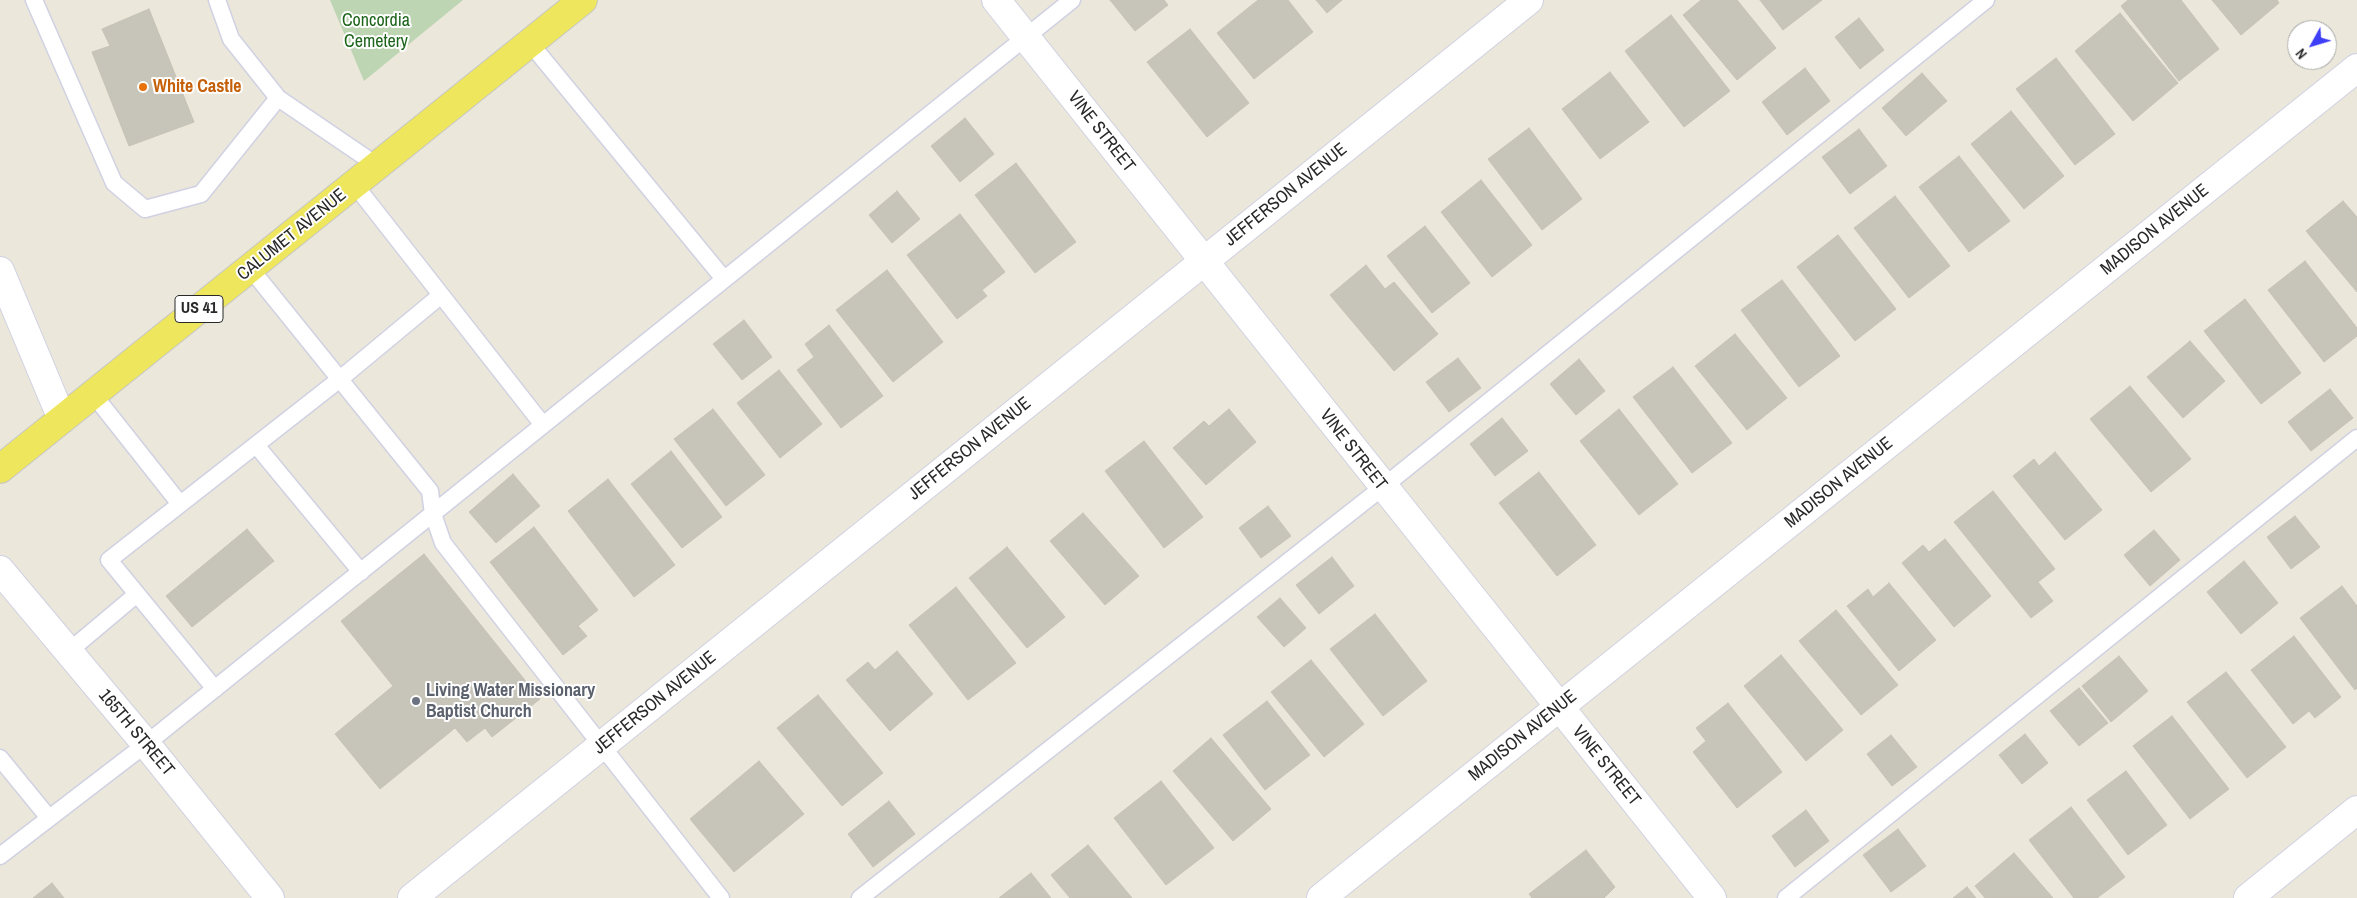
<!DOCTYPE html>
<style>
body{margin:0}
#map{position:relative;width:2357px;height:898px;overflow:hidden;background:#ebe7db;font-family:"Archivo Narrow",sans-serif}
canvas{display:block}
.north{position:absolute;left:2287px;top:20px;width:50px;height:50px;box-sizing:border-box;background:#fff;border:1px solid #a9a9a9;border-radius:50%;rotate:231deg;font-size:14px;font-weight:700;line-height:20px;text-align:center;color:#292929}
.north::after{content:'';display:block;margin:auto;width:18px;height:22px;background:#3d3ef6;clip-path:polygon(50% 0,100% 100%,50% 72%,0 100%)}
</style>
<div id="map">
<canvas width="2357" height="898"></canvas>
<div class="north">N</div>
</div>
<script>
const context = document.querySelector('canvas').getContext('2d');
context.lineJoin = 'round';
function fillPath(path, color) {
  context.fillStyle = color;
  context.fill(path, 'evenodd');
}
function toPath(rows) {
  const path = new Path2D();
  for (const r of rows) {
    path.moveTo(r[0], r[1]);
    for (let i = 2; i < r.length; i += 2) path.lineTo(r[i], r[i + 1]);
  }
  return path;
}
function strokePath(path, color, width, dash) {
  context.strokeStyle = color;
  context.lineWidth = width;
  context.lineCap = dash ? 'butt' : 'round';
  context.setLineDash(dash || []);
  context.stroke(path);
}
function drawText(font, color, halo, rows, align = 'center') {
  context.font = font + ' "Archivo Narrow",sans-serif';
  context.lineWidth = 4;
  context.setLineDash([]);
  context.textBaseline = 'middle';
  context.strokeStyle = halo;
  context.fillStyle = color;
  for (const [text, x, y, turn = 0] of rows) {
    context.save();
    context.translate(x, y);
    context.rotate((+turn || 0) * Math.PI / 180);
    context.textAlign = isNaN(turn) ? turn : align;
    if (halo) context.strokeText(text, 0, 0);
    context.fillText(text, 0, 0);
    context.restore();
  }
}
fillPath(toPath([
 [330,0,463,0,364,81]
]), '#bdd5b2');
const building = toPath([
 [1110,0,1164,0,1168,5,1135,31,1110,0],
 [1258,0,1288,0,1313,32,1254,79,1217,33,1258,0],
 [1316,0,1342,0,1327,13,1316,0],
 [1701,0,1737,0,1776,48,1737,80,1683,15,1701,0],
 [1760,0,1822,0,1783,30,1760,0],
 [2128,0,2181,0,2219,49,2179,81,2121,6,2128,0],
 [2212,0,2277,0,2279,3,2241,35,2212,0],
 [149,9,194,122,129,146,92,52,110,46,102,29,149,9],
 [2120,13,2178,83,2133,121,2075,51,2120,13],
 [1671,15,1730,91,1684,127,1625,51,1671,15],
 [1859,18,1884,50,1860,69,1835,37,1859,18],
 [1190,29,1249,103,1207,137,1147,62,1190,29],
 [2056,58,2115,134,2075,165,2016,89,2056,58],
 [1805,68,1830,101,1787,135,1762,102,1805,68],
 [1610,72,1649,122,1600,159,1562,109,1610,72],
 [1922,73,1947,101,1906,136,1882,108,1922,73],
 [2011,111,2064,176,2024,209,1971,144,2011,111],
 [965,118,994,154,960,182,931,146,965,118],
 [1529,128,1582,199,1542,230,1488,159,1529,128],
 [1859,129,1887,166,1850,194,1822,157,1859,129],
 [1959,156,2010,221,1969,252,1919,187,1959,156],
 [1016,163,1076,242,1035,273,975,195,1016,163],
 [1481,180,1532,245,1492,277,1441,212,1481,180],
 [897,191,920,219,892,243,869,215,897,191],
 [1895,196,1950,266,1909,298,1854,228,1895,196],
 [2343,201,2357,217,2357,292,2306,231,2343,201],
 [960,214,1005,272,982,290,987,296,957,319,907,255,960,214],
 [1425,226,1470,283,1432,313,1387,256,1425,226],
 [1838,235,1896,309,1855,341,1797,267,1838,235],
 [2305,261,2357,328,2357,336,2324,362,2268,290,2305,261],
 [1366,265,1385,289,1394,282,1438,334,1394,371,1330,295,1366,265],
 [887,270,943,342,893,382,836,310,887,270],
 [1782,280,1840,356,1799,387,1741,310,1782,280],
 [2245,299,2301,373,2261,404,2204,331,2245,299],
 [744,320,772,357,742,380,713,344,744,320],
 [829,325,883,396,841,428,797,370,814,357,805,344,829,325],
 [1735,334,1787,398,1747,430,1695,366,1735,334],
 [2190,341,2225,381,2183,418,2147,377,2190,341],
 [1458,358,1481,388,1449,412,1426,382,1458,358],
 [1579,359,1605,391,1576,415,1550,384,1579,359],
 [1673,367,1732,443,1692,473,1633,397,1673,367],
 [779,370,822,424,780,458,737,403,779,370],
 [2130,386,2191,459,2151,492,2090,419,2130,386],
 [2330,389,2353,418,2311,451,2288,422,2330,389],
 [713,409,765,475,726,506,674,439,713,409],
 [1229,409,1256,442,1206,485,1173,448,1204,421,1209,426,1229,409],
 [1619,409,1678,484,1639,515,1580,441,1619,409],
 [1502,418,1528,451,1495,476,1470,444,1502,418],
 [1144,441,1203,517,1164,548,1105,471,1144,441],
 [671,451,722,517,682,548,631,484,671,451],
 [2055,452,2102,510,2065,540,2013,476,2034,459,2039,466,2055,452],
 [1539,472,1596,545,1557,576,1499,503,1539,472],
 [513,474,540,506,496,543,469,512,513,474],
 [608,479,675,565,634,597,568,511,608,479],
 [1993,491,2055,569,2038,582,2053,601,2031,618,1954,522,1993,491],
 [1268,506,1291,536,1261,558,1239,528,1268,506],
 [1083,513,1139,576,1105,605,1050,541,1083,513],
 [2295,516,2320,547,2291,569,2267,537,2295,516],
 [534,527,598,610,578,626,587,636,563,655,490,562,534,527],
 [247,529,274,561,192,627,166,596,247,529],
 [2154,530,2180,560,2150,586,2124,555,2154,530],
 [1945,539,1991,596,1954,627,1902,563,1923,545,1929,552,1945,539],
 [1007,547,1065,617,1027,648,969,578,1007,547],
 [424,554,540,699,492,737,485,728,467,742,455,728,380,789,335,734,393,686,341,621,424,554],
 [1332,557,1354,586,1319,614,1296,585,1332,557],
 [2244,561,2278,603,2241,634,2207,592,2244,561],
 [1889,583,1936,640,1899,671,1847,606,1868,589,1873,597,1889,583],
 [2342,586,2357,606,2357,688,2355,690,2300,618,2342,586],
 [956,587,1016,663,968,700,909,625,956,587],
 [1280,598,1306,628,1284,647,1257,617,1280,598],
 [1836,610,1898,685,1861,715,1799,641,1836,610],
 [1375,614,1427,681,1383,716,1330,649,1375,614],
 [2294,636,2341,697,2315,718,2309,711,2293,724,2251,670,2294,636],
 [897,651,933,694,890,731,846,680,868,662,875,670,897,651],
 [1781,655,1843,730,1806,761,1744,686,1781,655],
 [2119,656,2148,691,2111,722,2082,686,2119,656],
 [1311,660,1364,724,1324,757,1271,692,1311,660],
 [2226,672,2286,747,2247,778,2187,702,2226,672],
 [2079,688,2108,723,2079,746,2050,711,2079,688],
 [818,695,883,773,842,806,777,728,818,695],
 [1267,701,1310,755,1265,790,1223,735,1267,701],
 [1728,703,1782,772,1737,808,1693,752,1706,741,1696,728,1728,703],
 [2172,716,2229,789,2190,819,2133,746,2172,716],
 [2025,734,2048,763,2022,784,1999,755,2025,734],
 [1891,735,1917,767,1892,786,1867,754,1891,735],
 [1211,738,1271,809,1233,841,1173,771,1211,738],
 [759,761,804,814,734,872,690,819,759,761],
 [2126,771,2167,825,2128,855,2087,800,2126,771],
 [1161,781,1214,848,1166,885,1114,818,1161,781],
 [889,801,915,834,873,867,848,834,889,801],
 [2071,807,2125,877,2097,898,2074,898,2029,840,2071,807],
 [1806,810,1829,841,1795,867,1772,836,1806,810],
 [1898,829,1926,866,1891,892,1863,855,1898,829],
 [1088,845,1132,898,1070,898,1051,875,1088,845],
 [1586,850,1615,887,1604,898,1532,898,1529,894,1586,850],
 [2014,853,2053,898,1985,898,1975,886,2014,853],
 [1031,873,1051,898,999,898,1031,873],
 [52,883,64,898,33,898,52,883],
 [1967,887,1976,898,1953,898,1967,887]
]);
fillPath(building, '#c7c5ba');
strokePath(building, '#c6c3b5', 1);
const lane = toPath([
 [34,0,114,183,145,209,201,194,278,98],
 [217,0,231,39,278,98,378,166],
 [530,43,724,279],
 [355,185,543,425],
 [250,268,430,491,433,514,443,543,721,898],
 [93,394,180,504],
 [256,445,361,572],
 [68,652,137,594],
 [215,689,109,560,340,379,440,296],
 [0,758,49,818],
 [0,856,146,744,1072,0],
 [860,898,1383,487,1986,0],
 [1786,898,2357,438]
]);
const street = toPath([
 [996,0,1712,898],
 [0,271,62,419],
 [412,898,1529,0],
 [1321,898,2357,68],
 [2248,898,2357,810]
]);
const secondary = toPath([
 [0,570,146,744,270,898]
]);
const primary = toPath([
 [0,469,583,0]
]);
strokePath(lane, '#d0d1e2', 19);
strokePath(street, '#d0d1e2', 30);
strokePath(secondary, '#d0d1e2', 30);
strokePath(primary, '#c7c7c7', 30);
strokePath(lane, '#fff', 16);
strokePath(street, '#fff', 28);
strokePath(secondary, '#fff', 28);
strokePath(primary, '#eee65d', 28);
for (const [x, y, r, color] of [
 [143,87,5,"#e8710a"],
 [416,701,5,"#6b7280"]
]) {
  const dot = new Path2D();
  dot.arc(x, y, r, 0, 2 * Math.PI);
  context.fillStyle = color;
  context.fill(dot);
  strokePath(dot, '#fff', 2);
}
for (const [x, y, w] of [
 [199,309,48]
]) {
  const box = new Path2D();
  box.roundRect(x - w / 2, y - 13.5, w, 27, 4);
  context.fillStyle = '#fff';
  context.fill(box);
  strokePath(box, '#292929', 1);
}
drawText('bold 16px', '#292929', null, [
 ["US 41",199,309]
]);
drawText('18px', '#1d641b', '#fff', [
 ["Concordia",376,21],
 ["Cemetery",376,42]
]);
drawText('bold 18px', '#c56008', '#fff', [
 ["White Castle",153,87]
], 'left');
drawText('18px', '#292929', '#fff', [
 ["VINE STREET",1101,132,52],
 ["JEFFERSON AVENUE",1286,195,-39],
 ["MADISON AVENUE",2155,230,-39],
 ["CALUMET AVENUE",292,235,-39],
 ["JEFFERSON AVENUE",970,449,-39],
 ["VINE STREET",1353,450,52],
 ["MADISON AVENUE",1839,483,-39],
 ["JEFFERSON AVENUE",655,703,-39],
 ["165TH STREET",136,733,50],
 ["MADISON AVENUE",1523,736,-39],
 ["VINE STREET",1606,766,51]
]);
drawText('bold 18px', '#5b616d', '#fff', [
 ["Living Water Missionary",426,691],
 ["Baptist Church",426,712]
], 'left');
</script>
